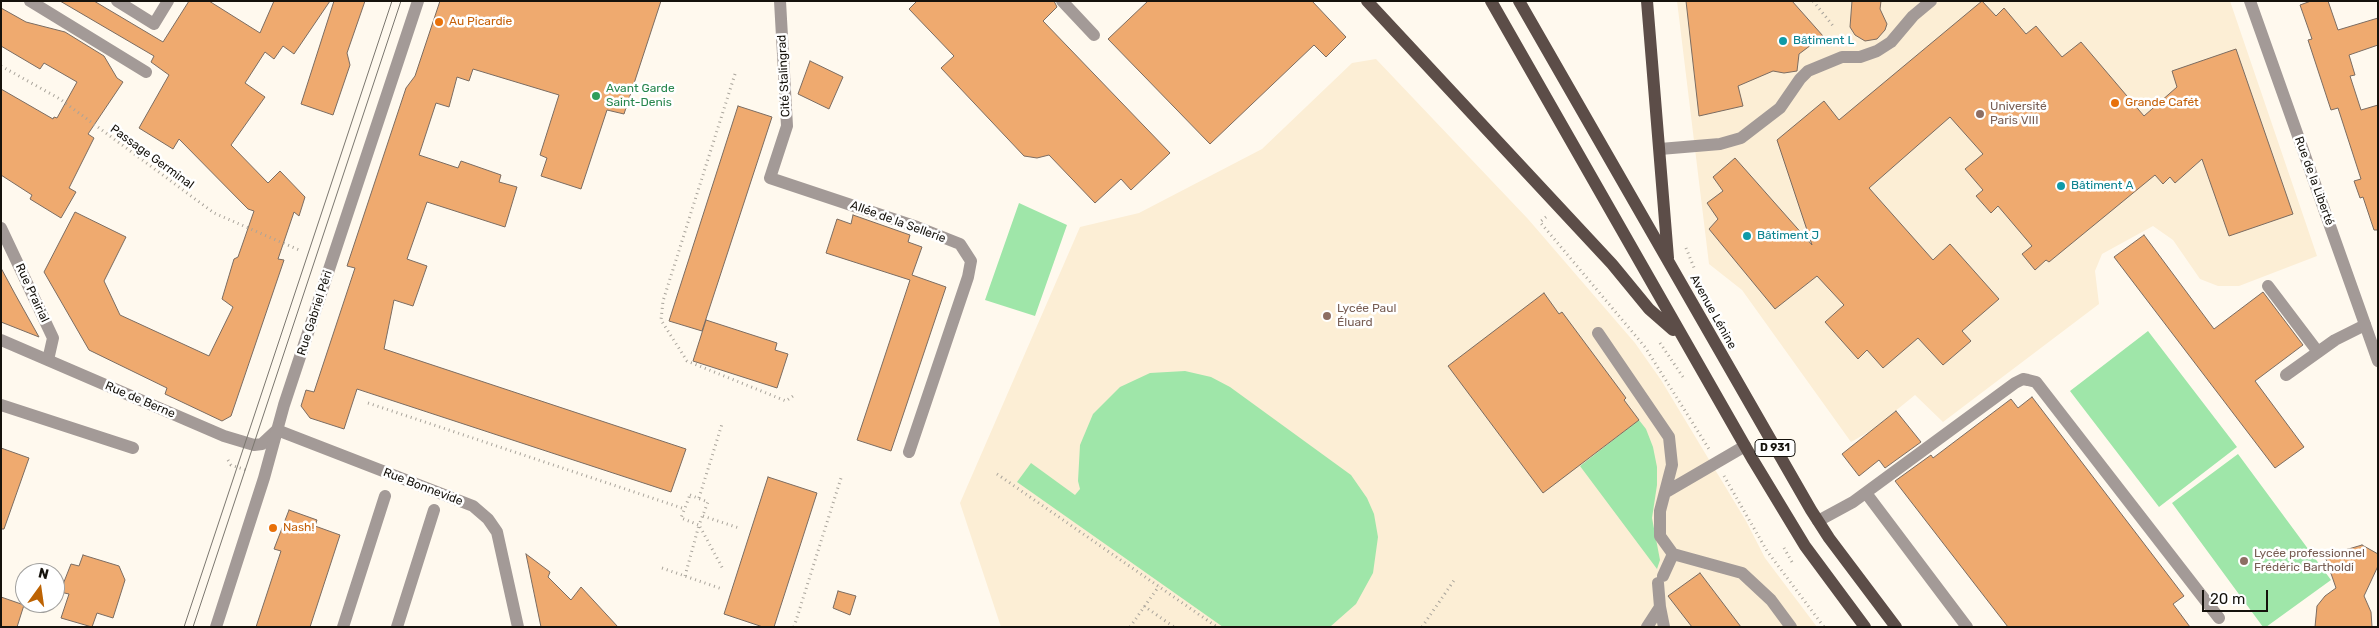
<!DOCTYPE html>
<meta charset="utf-8">
<style>
body{margin:0}
#map{position:relative;width:2379px;height:628px;overflow:hidden;background:#fff9ee;font-family:Rubik,sans-serif}
canvas{display:block}
.frame{position:absolute;inset:0;border:2px solid #15120c;pointer-events:none}
.north{position:absolute;left:15px;top:563px;width:50px;height:50px;box-sizing:border-box;background:#fff;border:1px solid #a1a09e;border-radius:50%;rotate:14deg;font-size:14px;font-weight:700;line-height:20px;text-align:center;color:#15120c}
.north::after{content:'';display:block;margin:auto;width:18px;height:22px;background:#bd6303;clip-path:polygon(50% 0,100% 100%,50% 72%,0 100%)}
.scale{position:absolute;left:2202px;top:590px;width:66px;height:22px;box-sizing:border-box;border:2px solid #15120c;border-top:0;padding-left:6px;font-size:15px;line-height:18px;white-space:nowrap;color:#15120c;-webkit-text-stroke:4px #fff;paint-order:stroke}
</style>
<div id="map">
<canvas width="2379" height="628"></canvas>
<div class="frame"></div>
<div class="north">N</div>
<div class="scale">20 m</div>
</div>
<script>
const context = document.querySelector('canvas').getContext('2d');
context.lineJoin = 'round';
function fillPath(path, color) {
  context.fillStyle = color;
  context.fill(path, 'evenodd');
}
function toPath(rows) {
  const path = new Path2D();
  for (const r of rows) {
    path.moveTo(r[0], r[1]);
    for (let i = 2; i < r.length; i += 2) path.lineTo(r[i], r[i + 1]);
  }
  return path;
}
function strokePath(path, color, width, dash) {
  context.strokeStyle = color;
  context.lineWidth = width;
  context.lineCap = dash ? 'butt' : 'round';
  context.setLineDash(dash || []);
  context.stroke(path);
}
function drawText(font, color, halo, rows, align = 'center') {
  context.font = font + ' Rubik,sans-serif';
  context.lineWidth = 5;
  context.setLineDash([]);
  context.textBaseline = 'middle';
  context.strokeStyle = halo;
  context.fillStyle = color;
  for (const [text, x, y, turn = 0] of rows) {
    context.save();
    context.translate(x, y);
    context.rotate((+turn || 0) * Math.PI / 180);
    context.textAlign = isNaN(turn) ? turn : align;
    if (halo) context.strokeText(text, 0, 0);
    context.fillText(text, 0, 0);
    context.restore();
  }
}
fillPath(toPath([
 [1677,1,2230,1,2317,256,2239,286,2218,286,2200,279,2173,240,2153,226,2102,254,2095,271,2099,304,1943,422,1915,395,1872,430,1851,442,1742,290,1709,264],
 [1376,59,1528,219,1635,343,1661,380,1746,521,1765,558,1817,627,1001,627,960,503,1080,227,1139,213,1262,149,1352,63]
]), '#fceed5');
fillPath(toPath([
 [1019,203,1067,225,1035,316,985,300],
 [2148,331,2237,447,2159,507,2070,391],
 [1185,371,1211,377,1230,387,1351,475,1367,498,1374,514,1378,537,1373,573,1356,604,1331,626,1223,627,1017,482,1031,463,1075,495,1080,489,1078,481,1080,445,1093,414,1120,387,1150,373],
 [1639,420,1646,429,1653,447,1657,467,1657,485,1652,518,1660,560,1657,569,1580,466],
 [2238,454,2331,580,2266,627,2263,627,2172,503]
]), '#9fe6a9');
const building = toPath([
 [60,1,94,1,163,42,189,1,209,1,260,33,274,1,330,1,294,54,283,46,274,59,265,52,245,83,265,97,231,145,268,183,280,171,305,197,299,216,294,212,278,259,284,260,231,416,222,421,165,394,167,388,89,350,44,272,75,212,126,237,104,281,120,315,209,356,233,307,222,299,234,259,238,257,254,211,248,209,179,139,173,149,139,128,169,75,151,62,154,56,60,1],
 [334,1,365,1,347,53,350,65,333,115,301,104,334,1],
 [440,1,661,1,624,114,607,110,581,189,541,176,547,158,540,155,559,95,473,69,469,81,457,77,449,107,436,103,419,155,458,168,461,161,501,175,499,182,517,187,505,227,427,202,407,259,427,266,413,306,394,300,384,349,686,449,671,492,357,389,344,429,310,418,301,406,306,390,314,392,355,268,347,266,406,88,415,76,440,1],
 [917,1,1054,1,1057,7,1043,21,1170,153,1131,190,1121,179,1095,203,1049,155,1037,158,1024,156,941,68,954,56,909,9,917,1],
 [1148,1,1312,1,1346,37,1326,57,1314,45,1210,144,1108,39,1148,1],
 [1686,1,1792,1,1823,36,1799,54,1797,71,1784,73,1773,71,1738,86,1743,106,1699,116,1686,1],
 [1852,1,1881,1,1880,9,1887,24,1885,30,1877,39,1865,41,1855,35,1850,27,1852,1],
 [1982,1,1996,16,2004,8,2026,34,2036,26,2062,57,2081,42,2144,116,2177,87,2172,71,2236,49,2293,214,2229,236,2202,159,2175,183,2170,177,2163,184,2155,175,2049,262,2046,260,2035,270,2022,254,2032,246,1998,206,1991,213,1976,196,1983,190,1965,169,1983,154,1950,117,1869,188,1933,260,1950,244,1999,299,1962,331,1971,341,1943,365,1918,338,1883,368,1867,350,1858,359,1825,322,1844,305,1817,276,1775,309,1709,229,1718,219,1707,203,1723,191,1713,177,1735,158,1812,245,1777,140,1824,101,1839,120,1982,1],
 [2311,1,2328,1,2338,30,2378,18,2378,45,2349,55,2355,75,2350,76,2361,110,2378,105,2378,230,2374,230,2363,197,2360,198,2354,181,2361,179,2338,108,2331,110,2308,40,2312,39,2300,5,2311,1],
 [1,8,26,22,65,32,104,56,117,78,123,82,88,134,94,138,69,188,76,192,61,218,30,199,32,195,1,175,1,89,53,119,54,117,57,118,77,82,44,63,40,69,1,46,1,8],
 [810,61,843,77,829,109,798,94,810,61],
 [738,106,772,117,702,331,669,321,738,106],
 [853,215,910,235,908,242,922,247,912,275,946,287,891,451,857,440,910,280,826,253,837,219,851,224,853,215],
 [2144,235,2214,329,2263,292,2303,345,2255,381,2304,447,2275,468,2114,257,2144,235],
 [1,268,15,294,39,337,1,322,1,268],
 [1544,293,1559,314,1562,312,1626,398,1624,400,1639,420,1543,493,1448,366,1544,293],
 [706,320,777,343,775,350,788,354,777,388,693,361,706,320],
 [2032,397,2184,596,2173,604,2190,627,2008,627,1895,481,1931,455,1933,458,2011,399,2018,408,2032,397],
 [1896,411,1921,442,1885,468,1879,460,1859,476,1842,454,1896,411],
 [1,448,29,458,4,529,1,529,1,448],
 [768,477,817,493,774,627,763,627,724,614,768,477],
 [289,510,317,520,315,526,340,535,310,627,256,627,281,551,274,549,289,510],
 [2362,545,2378,554,2378,566,2364,596,2371,612,2372,627,2315,627,2317,606,2325,596,2336,588,2325,556,2362,545],
 [526,554,550,572,548,577,571,600,581,587,618,627,541,627,526,554],
 [83,555,119,566,125,580,113,618,97,613,92,627,61,618,69,594,60,592,71,564,79,566,83,555],
 [1700,573,1741,627,1692,627,1668,596,1700,573],
 [838,591,856,596,850,615,833,608,838,591],
 [1,597,24,605,17,627,1,627,1,597]
]);
fillPath(building, '#efaa6f');
strokePath(building, '#7b6c61', 1);
strokePath(toPath([
 [1813,1,1834,27],
 [1,66,60,99,214,213,299,250],
 [735,74,663,301,661,320,687,361,786,401,793,396],
 [1546,217,1540,222,1645,347,1709,449],
 [1686,248,1695,270],
 [1660,343,1683,377],
 [368,403,685,509],
 [228,460,231,465,249,471],
 [997,474,1217,627],
 [1724,476,1767,551,1824,627],
 [690,495,708,502,699,525,681,518,690,495],
 [699,498,722,424],
 [703,516,739,528],
 [1784,548,1792,562],
 [662,568,722,589],
 [685,576,699,525,723,569],
 [1144,606,1174,627],
 [794,627,841,478],
 [1130,627,1159,586],
 [1422,627,1455,579]
]), '#a9a49b', 3, [1, 4]);
strokePath(toPath([
 [30,1,146,72],
 [117,1,154,24,168,1],
 [780,1,787,126,770,178,917,227,960,244,971,261,968,277,909,452],
 [1062,1,1094,35],
 [1660,149,1720,144,1741,138,1780,108,1800,79,1808,71,1842,57,1860,57,1877,51,1891,42,1913,16,1931,1],
 [2268,286,2318,352],
 [1598,333,1669,437,1672,465,1660,511,1660,536,1673,554,1742,573,1771,600,1791,627],
 [2286,375,2335,340,2365,325],
 [1,405,133,448],
 [1666,492,1745,446],
 [1866,493,1967,627],
 [1818,521,1853,502,2015,383,2023,379,2028,380,2036,382,2219,618],
 [1663,576,1673,554],
 [1658,583,1660,607],
 [343,627,385,496],
 [397,627,434,510],
 [1647,627,1660,607,1664,627]
]), '#a39a97', 12);
strokePath(toPath([
 [2250,1,2378,361],
 [1,228,53,338,48,360],
 [1,340,224,436,254,445,262,444,277,430,473,506,488,519,497,532,518,627]
]), '#a39a97', 12);
strokePath(toPath([
 [216,627,264,478,284,405,418,1]
]), '#a39a97', 12);
strokePath(toPath([
 [1367,1,1612,264,1649,309,1673,330],
 [1491,1,1753,460,1805,546,1865,627],
 [1519,1,1811,510,1829,538,1896,627],
 [1647,1,1668,258]
]), '#5c4d48', 12);
strokePath(toPath([
 [184,627,392,1],
 [193,627,401,1]
]), '#7a766e', 1);
for (const [x, y, r, color] of [
 [439,22,5,"#e8710a"],
 [1783,41,5,"#0f9aa8"],
 [596,96,5,"#2e9e5b"],
 [2115,103,5,"#e8710a"],
 [1980,114,5,"#8d6e63"],
 [2061,186,5,"#0f9aa8"],
 [1747,236,5,"#0f9aa8"],
 [1327,316,5,"#8d6e63"],
 [273,528,5,"#e8710a"],
 [2244,561,5,"#8d6e63"]
]) {
  const dot = new Path2D();
  dot.arc(x, y, r, 0, 2 * Math.PI);
  context.fillStyle = color;
  context.fill(dot);
  strokePath(dot, '#fff', 2);
}
for (const [x, y, w] of [
 [1775,448,40]
]) {
  const box = new Path2D();
  box.roundRect(x - w / 2, y - 8.5, w, 17, 4);
  context.fillStyle = '#fff';
  context.fill(box);
  strokePath(box, '#15120c', 1);
}
drawText('bold 11px', '#15120c', null, [
 ["D 931",1775,448]
]);
drawText('12px', '#c56008', '#fff', [
 ["Au Picardie",449,22],
 ["Grande Cafét",2125,103],
 ["Nash!",283,528]
], 'left');
drawText('12px', '#0d838f', '#fff', [
 ["Bâtiment L",1793,41],
 ["Bâtiment A",2071,186],
 ["Bâtiment J",1757,236]
], 'left');
drawText('12px', '#15120c', '#fff', [
 ["Cité Stalingrad",784,76,-93],
 ["Passage Germinal",152,157,36],
 ["Rue de la Liberté",2314,181,70],
 ["Allée de la Sellerie",898,222,20],
 ["Rue Prairial",32,293,65],
 ["Avenue Lénine",1713,312,61],
 ["Rue Gabriel Péri",315,313,-72],
 ["Rue de Berne",140,400,23],
 ["Rue Bonnevide",423,487,21]
]);
drawText('12px', '#27864d', '#fff', [
 ["Avant Garde",606,89],
 ["Saint-Denis",606,103]
], 'left');
drawText('12px', '#785e54', '#fff', [
 ["Université",1990,107],
 ["Paris VIII",1990,121],
 ["Lycée Paul",1337,309],
 ["Éluard",1337,323],
 ["Lycée professionnel",2254,554],
 ["Frédéric Bartholdi",2254,568]
], 'left');
</script>
